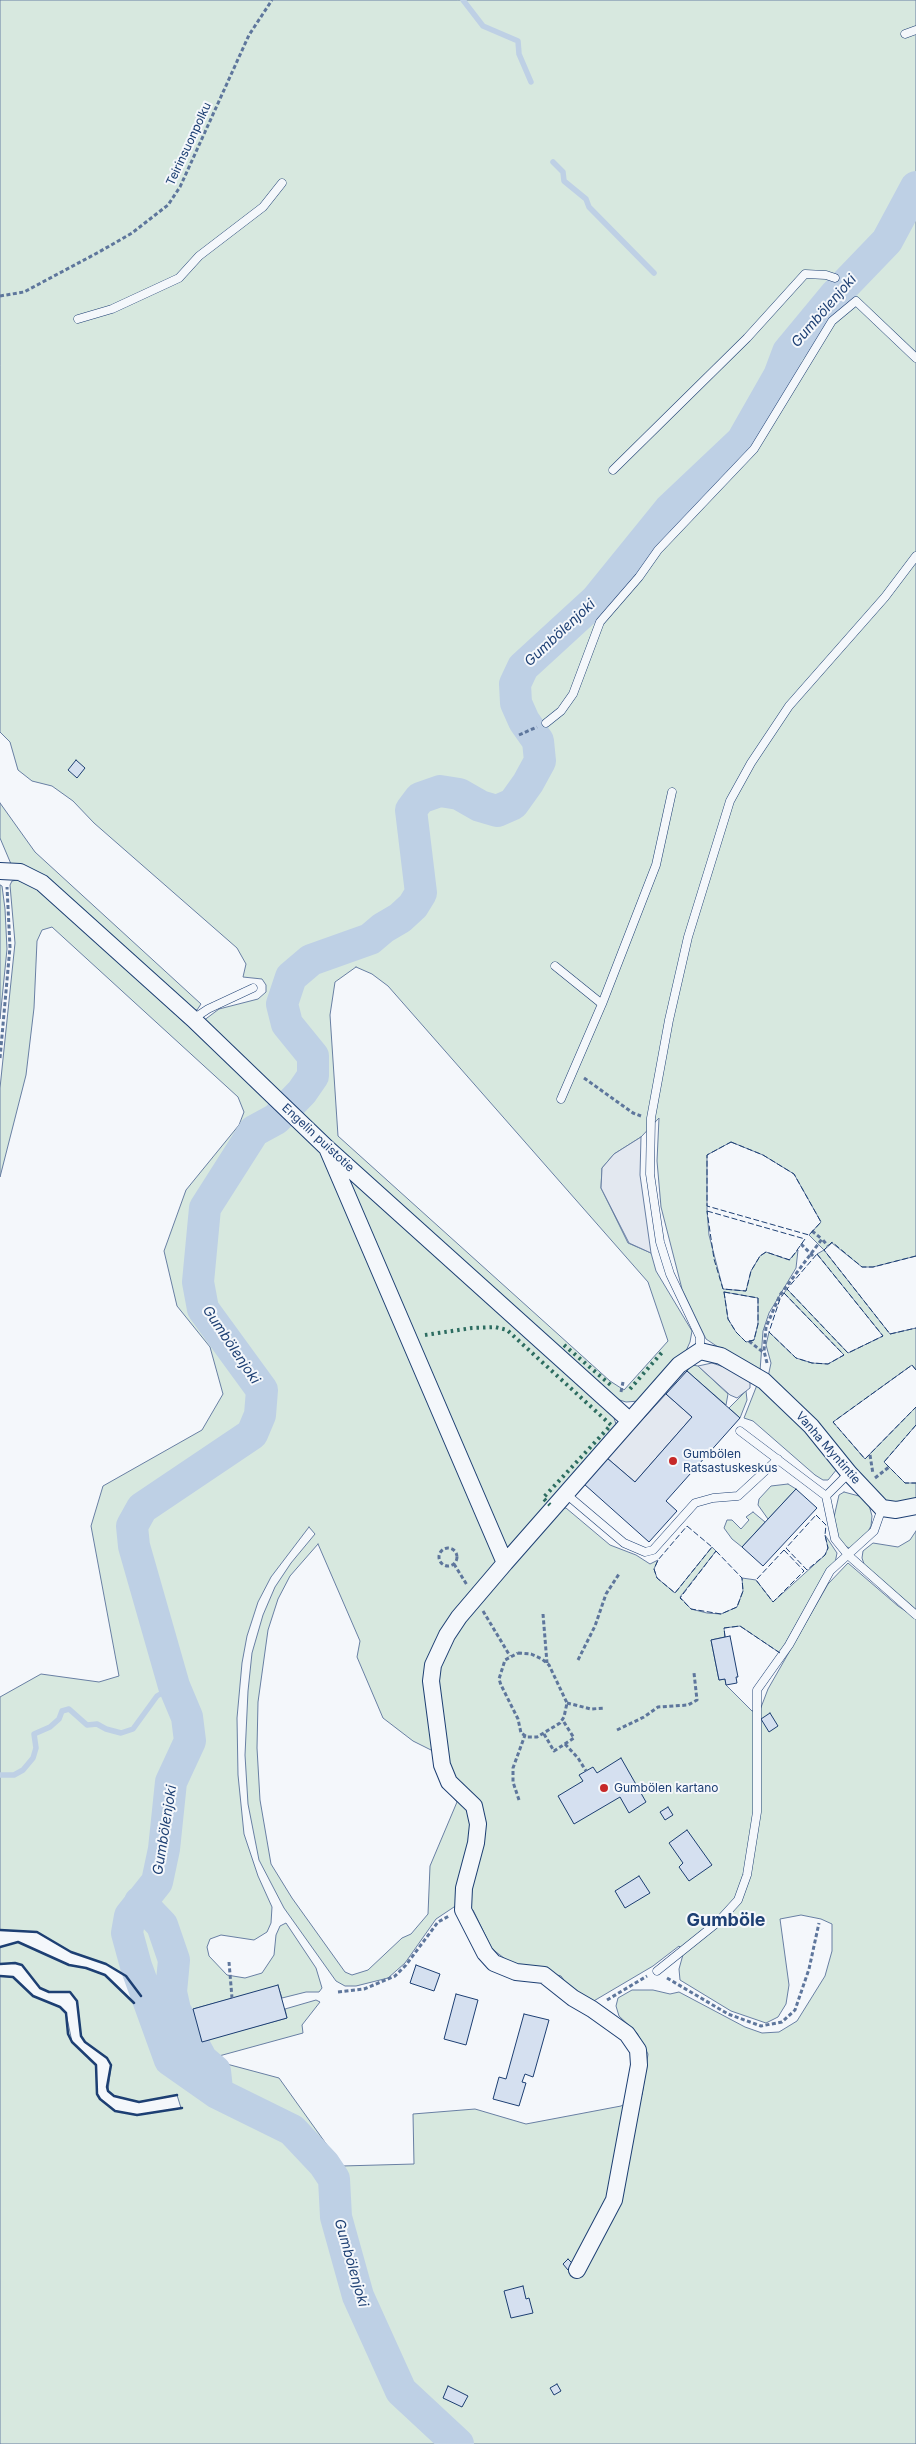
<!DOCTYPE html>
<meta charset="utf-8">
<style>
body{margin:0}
canvas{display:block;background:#f4f7fb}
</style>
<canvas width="916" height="2444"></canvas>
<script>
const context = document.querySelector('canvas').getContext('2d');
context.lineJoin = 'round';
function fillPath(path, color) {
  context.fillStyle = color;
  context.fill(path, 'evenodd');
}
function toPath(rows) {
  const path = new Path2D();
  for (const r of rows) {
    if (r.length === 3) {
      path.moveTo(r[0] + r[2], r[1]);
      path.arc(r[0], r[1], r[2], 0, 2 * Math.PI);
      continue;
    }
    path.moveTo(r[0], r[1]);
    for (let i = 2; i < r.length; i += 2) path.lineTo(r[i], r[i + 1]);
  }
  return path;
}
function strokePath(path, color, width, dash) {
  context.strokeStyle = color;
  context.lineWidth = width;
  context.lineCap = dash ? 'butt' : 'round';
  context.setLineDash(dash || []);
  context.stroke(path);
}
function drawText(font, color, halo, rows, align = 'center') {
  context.font = font + ' Inter,sans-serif';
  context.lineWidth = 4;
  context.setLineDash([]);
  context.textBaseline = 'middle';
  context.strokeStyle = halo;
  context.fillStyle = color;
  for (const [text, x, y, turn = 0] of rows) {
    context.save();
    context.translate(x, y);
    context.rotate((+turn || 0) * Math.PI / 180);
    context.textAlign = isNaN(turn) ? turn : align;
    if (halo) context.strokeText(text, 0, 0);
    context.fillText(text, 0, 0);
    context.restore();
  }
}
const green = toPath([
 [0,0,916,0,916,1256,873,1267,862,1267,832,1243,824,1250,890,1334,916,1328,916,1370,912,1365,833,1422,865,1459,916,1407,916,1425,884,1462,905,1483,916,1483,916,1503,890,1503,878,1496,768,1377,771,1363,766,1345,769,1332,796,1358,812,1363,828,1364,844,1355,784,1293,787,1289,848,1353,883,1336,817,1254,824,1250,809,1235,821,1222,794,1174,763,1155,731,1142,707,1155,707,1211,709,1235,723,1289,746,1291,751,1271,760,1256,766,1252,789,1260,798,1250,796,1268,769,1313,763,1331,760,1371,739,1361,706,1339,682,1289,661,1207,657,1161,659,1118,641,1137,614,1154,602,1168,601,1188,628,1243,651,1253,656,1271,692,1331,690,1342,685,1353,639,1401,626,1402,613,1398,324,1136,203,1021,219,1009,258,999,266,992,266,985,262,979,243,977,246,964,237,948,94,823,73,801,52,786,32,781,18,770,10,742,0,732,0,0],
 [356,967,372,974,388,986,648,1282,668,1341,624,1390,610,1381,338,1136,330,1015,335,982,356,967],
 [724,1292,758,1298,758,1324,754,1340,746,1342,736,1332,728,1319,724,1292],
 [0,803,35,852,201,1004,197,1010,189,1010,11,864,0,838,0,803],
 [17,880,30,885,45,895,613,1415,616,1424,614,1434,551,1508,558,1514,561,1509,566,1508,610,1545,636,1555,650,1564,658,1560,654,1569,657,1578,675,1593,712,1547,716,1551,680,1597,691,1609,707,1613,721,1614,737,1607,743,1591,742,1578,756,1580,773,1602,825,1555,828,1548,825,1535,837,1553,835,1563,816,1589,780,1653,740,1626,724,1628,725,1637,711,1640,719,1680,725,1679,726,1685,752,1711,760,1710,768,1689,828,1584,848,1563,898,1606,916,1618,916,2444,0,2444,0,1976,13,1977,33,1996,60,2007,66,2013,72,2042,96,2065,97,2094,100,2099,115,2111,137,2115,181,2108,177,2095,139,2102,114,2096,108,2091,111,2065,107,2058,85,2042,81,2036,77,2001,70,1992,49,1992,40,1988,22,1965,15,1963,0,1964,0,1947,18,1942,69,1965,86,1968,105,1975,134,2002,141,1996,126,1976,106,1964,71,1952,37,1932,0,1930,0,1697,41,1674,99,1682,119,1676,91,1526,103,1486,202,1430,223,1394,210,1347,177,1306,164,1251,186,1190,239,1125,244,1112,238,1097,52,927,42,930,37,941,34,1008,26,1075,0,1177,0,1088,15,943,10,885,12,881,17,880],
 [309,1527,315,1534,291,1563,275,1587,263,1615,252,1653,248,1691,245,1755,248,1804,259,1860,284,1908,336,1981,345,1986,356,1986,388,1978,405,1963,436,1919,457,1905,473,1910,492,1949,512,1964,561,1976,571,1990,592,2002,653,1966,679,1946,684,1951,679,1969,680,1980,731,2011,766,2023,778,2017,786,2004,789,1985,780,1919,801,1915,821,1919,832,1924,832,1951,825,1976,797,2021,779,2032,762,2033,745,2027,679,1992,670,1994,653,1990,632,1990,618,1998,616,2006,619,2016,637,2033,648,2054,642,2095,621,2106,526,2124,475,2109,413,2114,414,2164,342,2166,279,2078,208,2059,303,2033,302,2025,320,2002,316,2000,285,2009,287,2018,202,2041,193,2009,278,1986,282,1998,306,1992,319,1992,322,1988,316,1968,286,1923,280,1926,276,1935,274,1955,262,1973,245,1978,227,1975,209,1956,207,1947,210,1939,221,1935,254,1940,267,1932,271,1923,272,1907,258,1876,244,1834,238,1775,237,1718,242,1663,247,1636,258,1602,271,1577,309,1527],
 [318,1544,360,1641,357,1657,383,1718,413,1741,433,1751,441,1781,457,1802,430,1866,428,1914,411,1934,402,1938,368,1970,352,1975,345,1972,292,1898,271,1864,260,1800,257,1748,258,1702,268,1630,278,1599,290,1576,318,1544],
 [0,885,2,886,5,909,7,949,0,1019,0,885],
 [692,1365,698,1366,728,1394,726,1405,687,1371,692,1365],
 [757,1385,795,1414,837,1469,828,1480,823,1480,815,1475,753,1421,744,1418,757,1385],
 [746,1391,747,1400,740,1418,729,1408,746,1391],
 [788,1484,796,1489,768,1519,758,1505,759,1499,771,1486,788,1484],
 [844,1492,859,1496,869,1505,872,1516,871,1526,865,1537,851,1549,847,1547,837,1537,834,1517,839,1495,844,1492],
 [753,1512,765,1522,742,1547,732,1539,724,1528,727,1520,732,1520,741,1529,749,1520,746,1517,753,1512],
 [916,1531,916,1610,865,1567,862,1558,863,1551,873,1543,898,1547,910,1540,916,1531]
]);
fillPath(green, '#d7e8df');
strokePath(green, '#687fa3', 1);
const parking = toPath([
 [641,1137,640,1175,651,1253,629,1243,601,1188,602,1168,614,1154,641,1137],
 [712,1363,733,1370,750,1381,750,1388,737,1398,730,1395,698,1366,712,1363],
 [666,1394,692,1417,635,1482,607,1458,666,1394]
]);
fillPath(parking, '#e3e8f0');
strokePath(parking, '#687fa3', 1);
strokePath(toPath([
 [463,0,483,26,518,41,519,54,531,82],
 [553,162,563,172,564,181,586,199,589,207,654,273],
 [0,1775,14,1775,23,1770,33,1758,36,1748,34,1734,50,1727,59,1719,62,1711,69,1709,87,1725,97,1724,106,1729,121,1733,133,1729,157,1696,174,1686]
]), '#bed0e5', 5.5);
strokePath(toPath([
 [140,1902,162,1925,174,1960,171,1992,175,2010,202,2060,215,2071,217,2089],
 [458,2444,401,2391,358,2296,336,2217,334,2179,324,2164,292,2130,217,2093,170,2060,136,1966,127,1933,130,1916,157,1882,164,1849,171,1782,190,1741,187,1717,174,1686,134,1546,132,1526,142,1508,252,1434,260,1415,262,1390,203,1309,198,1282,205,1208,254,1131,276,1119,302,1092,313,1076,313,1056,287,1024,282,1004,291,977,311,960,370,939,383,928,400,918,413,906,421,893,411,810,420,798,440,791,459,794,480,806,497,811,513,804,528,783,540,761,538,741,524,721,516,703,515,684,523,667,596,600,669,510,742,441,779,376,788,352,836,294,887,241,916,187]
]), '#bed0e5', 32);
const building = toPath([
 [76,760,85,768,77,778,68,770,76,760],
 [687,1371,740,1418,666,1501,677,1511,649,1542,584,1484,607,1458,635,1482,692,1417,666,1394,687,1371],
 [796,1489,817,1508,763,1566,742,1547,796,1489],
 [730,1636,738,1677,736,1677,737,1683,726,1685,725,1679,719,1680,711,1640,730,1636],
 [770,1713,778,1726,769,1732,761,1719,770,1713],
 [621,1758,646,1802,629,1813,620,1797,574,1824,558,1796,583,1781,579,1775,593,1767,597,1773,621,1758],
 [668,1807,673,1815,665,1820,660,1812,668,1807],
 [687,1830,712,1865,689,1881,679,1867,683,1863,669,1843,687,1830],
 [639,1876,650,1893,625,1908,615,1891,639,1876],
 [416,1965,440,1974,434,1991,410,1983,416,1965],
 [278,1985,287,2018,202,2042,193,2009,278,1985],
 [456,1994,478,2000,466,2045,444,2039,456,1994],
 [524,2014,549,2020,533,2077,525,2074,522,2082,526,2083,519,2106,493,2099,499,2077,506,2079,524,2014],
 [568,2259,574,2265,568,2270,563,2264,568,2259],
 [523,2286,526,2299,529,2298,533,2313,511,2318,504,2291,523,2286],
 [557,2384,561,2391,554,2395,550,2388,557,2384],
 [448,2386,468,2396,462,2407,443,2398,448,2386]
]);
fillPath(building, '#d5e0f0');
strokePath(building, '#1d3f73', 1);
const service = toPath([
 [905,34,916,30],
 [78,319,112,309,179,278,199,256,263,207,282,183],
 [613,470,747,338,805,274,826,275,835,278],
 [546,723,561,711,573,694,600,622,639,577,658,550,754,449,832,321,856,301,916,358],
 [555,966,602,1004],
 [193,1019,208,1009,253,988],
 [561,1099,602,1004,656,865,672,792],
 [700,1351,700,1337,670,1274,660,1242,650,1174,651,1118,669,1020,688,937,730,801,751,763,789,706,885,597,916,556],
 [740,1431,826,1496],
 [849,1473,826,1496,835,1539,848,1555,916,1615],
 [566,1494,624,1543,645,1552,653,1550,695,1503,713,1498,738,1496,778,1459],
 [657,1971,718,1922,738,1900,747,1875,757,1812,757,1690,789,1645,830,1571,874,1531,882,1508]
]);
const minor = toPath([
 [0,871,20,872,42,883,193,1019,327,1148,629,1420],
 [327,1148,505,1563,679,1365,700,1351,721,1356,764,1381,811,1426,849,1473,882,1508,896,1510,916,1506],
 [505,1563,459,1617,447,1635,433,1665,431,1681,442,1765,449,1782,474,1806,478,1824,476,1843,464,1888,463,1910,485,1953,494,1963,516,1972,544,1975,573,1998,592,2009,627,2034,638,2050,639,2065,614,2200,577,2270]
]);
strokePath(service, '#1d3f73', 9);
strokePath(minor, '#1d3f73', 18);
strokePath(toPath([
 [0,296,24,292,99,252,132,233,168,205,180,187,249,35,272,0],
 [519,735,537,727],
 [0,1058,10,947,7,887],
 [584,1078,633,1113,641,1116],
 [812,1231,822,1239],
 [801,1244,814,1257],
 [749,1341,764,1353],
 [767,1363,764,1351,766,1327,780,1295,822,1239,828,1246],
 [621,1392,623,1382],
 [870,1455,873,1474],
 [875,1478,889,1467],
 [448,1557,9],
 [454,1564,467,1585],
 [483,1611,510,1656],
 [543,1614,547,1663],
 [518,1653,531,1654,542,1659,549,1665,567,1703,564,1717,560,1723,537,1737,527,1737,521,1733,518,1719,501,1685,499,1679,505,1660,518,1653],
 [578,1660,595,1626,606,1594,619,1574],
 [567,1703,591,1709,605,1708],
 [617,1730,644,1717,658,1707,688,1705,697,1700,694,1673],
 [544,1734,554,1751,574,1738,562,1719],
 [565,1744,578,1758,586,1771],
 [519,1800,513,1782,513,1768,525,1735],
 [229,1962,232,1998],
 [667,1978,728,2014,761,2026,782,2022,795,2010,809,1969,819,1923],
 [338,1992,364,1989,395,1976,406,1965,438,1922,449,1916],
 [607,2000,647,1976]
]), '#5e769c', 3, [4, 2.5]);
strokePath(service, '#f4f7fb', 8);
strokePath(minor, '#f4f7fb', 16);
strokePath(toPath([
 [425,1335,472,1328,495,1327,507,1330,611,1425,543,1498,550,1505],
 [564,1345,613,1387],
 [630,1389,664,1350]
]), '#2c6c60', 4, [2.5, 4]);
strokePath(toPath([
 [731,1142,763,1155,794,1174,821,1222,809,1235,707,1206,707,1155,731,1142],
 [707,1211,805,1239,790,1260,766,1252,760,1256,751,1271,746,1291,723,1289,714,1259,707,1211],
 [817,1254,883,1336,848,1353,787,1289,817,1254],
 [916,1256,873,1267,862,1267,832,1242,824,1250,890,1334,916,1328],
 [724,1292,758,1298,758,1324,754,1340,746,1342,736,1332,728,1319,724,1292],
 [784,1293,844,1355,828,1364,812,1363,796,1358,769,1332,780,1299,784,1293],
 [916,1370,912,1365,833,1422,865,1459,916,1407],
 [916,1425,884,1462,905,1483,916,1483],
 [816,1515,826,1525,825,1535,828,1548,825,1555,807,1570,786,1548,816,1515],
 [687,1526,712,1547,675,1593,657,1578,654,1569,658,1560,687,1526],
 [784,1550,804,1571,773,1602,756,1580,784,1550],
 [716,1551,742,1578,743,1591,737,1607,721,1614,691,1609,680,1598,716,1551],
 [725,1637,724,1628,740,1626,780,1653]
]), '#1d3f73', 1, [6, 2.5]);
strokePath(toPath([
 [0,1930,37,1932,71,1952,106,1964,126,1976,141,1996],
 [0,1947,18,1942,69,1965,86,1968,105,1975,134,2003],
 [0,1964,15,1963,22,1965,40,1988,49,1992,70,1992,77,2001,81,2036,85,2042,107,2058,111,2065,107,2087,108,2091,114,2096,139,2102,177,2095],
 [0,1976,13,1977,33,1996,60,2007,66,2013,68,2034,72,2042,96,2065,97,2094,100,2099,115,2111,137,2115,182,2108]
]), '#1d3f73', 2.5);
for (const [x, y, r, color] of [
 [673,1461,5,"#c62828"],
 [604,1788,5,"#c62828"]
]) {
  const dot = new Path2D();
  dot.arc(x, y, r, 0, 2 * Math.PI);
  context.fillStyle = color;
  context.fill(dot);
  strokePath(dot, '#f4f7fb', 2);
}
drawText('12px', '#1d3f73', '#f4f7fb', [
 ["Teirinsuonpolku",189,144,-65],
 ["Engelin puistotie",318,1138,43],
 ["Vanha Myntintie",828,1448,49]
]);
drawText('12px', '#1d3f73', '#f4f7fb', [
 ["Gumbölen",683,1454],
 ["Ratsastuskeskus",683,1468],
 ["Gumbölen kartano",614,1788]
], 'left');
drawText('italic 14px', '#1d3f73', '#f4f7fb', [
 ["Gumbölenjoki",824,311,-49],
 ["Gumbölenjoki",560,633,-43],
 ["Gumbölenjoki",231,1345,56],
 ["Gumbölenjoki",165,1830,-81],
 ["Gumbölenjoki",351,2263,74]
]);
drawText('bold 18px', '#1d3f73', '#f4f7fb', [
 ["Gumböle",726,1921]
]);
</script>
